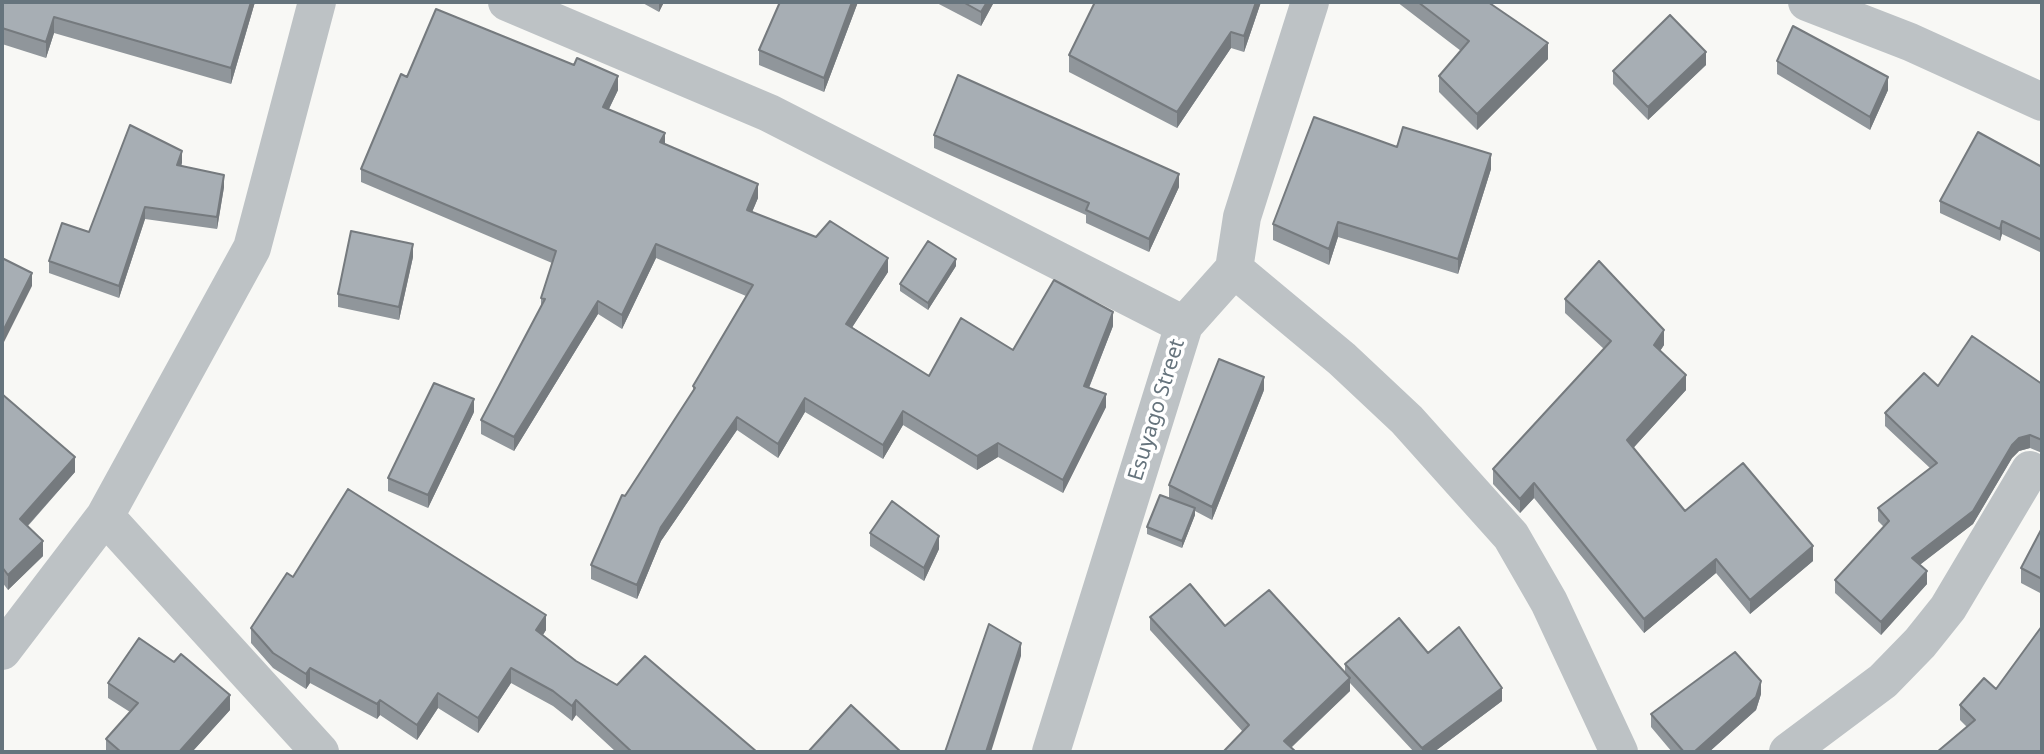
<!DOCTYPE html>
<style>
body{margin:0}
#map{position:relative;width:2044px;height:754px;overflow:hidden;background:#f8f8f5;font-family:"Noto Sans",sans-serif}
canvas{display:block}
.frame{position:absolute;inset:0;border:4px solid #66747d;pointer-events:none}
</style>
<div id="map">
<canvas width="2044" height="754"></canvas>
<div class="frame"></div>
</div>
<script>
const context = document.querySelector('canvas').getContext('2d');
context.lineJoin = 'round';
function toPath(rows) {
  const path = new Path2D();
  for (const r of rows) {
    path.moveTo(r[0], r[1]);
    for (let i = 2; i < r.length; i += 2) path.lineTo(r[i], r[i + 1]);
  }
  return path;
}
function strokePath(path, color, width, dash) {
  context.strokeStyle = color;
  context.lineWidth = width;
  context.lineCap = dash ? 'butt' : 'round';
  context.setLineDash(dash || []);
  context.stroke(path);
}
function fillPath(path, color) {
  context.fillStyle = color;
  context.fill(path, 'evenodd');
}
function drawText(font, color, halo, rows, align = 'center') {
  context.font = font + ' "Noto Sans",sans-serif';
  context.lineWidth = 7;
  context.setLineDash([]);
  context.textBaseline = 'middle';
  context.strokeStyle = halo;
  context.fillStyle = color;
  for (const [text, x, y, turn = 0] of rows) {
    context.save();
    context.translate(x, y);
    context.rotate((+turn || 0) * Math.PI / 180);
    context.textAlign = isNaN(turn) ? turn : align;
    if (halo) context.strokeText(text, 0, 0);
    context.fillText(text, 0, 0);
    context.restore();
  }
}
strokePath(toPath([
 [507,2,769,113,1184,325],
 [1807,2,1910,42,2042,102],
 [1234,269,1342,359,1407,420,1511,536,1549,602,1619,752],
 [105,516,320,752],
 [2,651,105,516,252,248,317,2],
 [1051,752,1184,325,1234,269,1242,217,1310,2],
 [1788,752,1883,681,1920,643,1948,608,2030,470]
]), '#bdc2c5', 38);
fillPath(toPath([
 [2,2,255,2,231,84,54,33,46,58,2,44],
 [641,2,664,2,659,12],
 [858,2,824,92,759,65,759,50],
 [935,2,994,2,981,26],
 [1261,2,1244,52,1231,48,1177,128,1069,72,1069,55],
 [1397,2,1488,2,1548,59,1477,130,1439,92,1439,76,1461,51],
 [1777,61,1888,90,1870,130,1777,74],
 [574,65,618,90,609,109,665,145,758,198,752,212,888,272,852,327,929,376,1013,350,1113,326,1089,388,1106,407,1063,493,998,457,977,470,903,425,883,459,805,412,778,458,737,430,661,541,637,599,591,579,591,565,625,496,693,391,693,386,746,296,656,258,622,329,598,314,514,451,481,434,481,420,541,307,541,298,552,263,361,182,361,169,407,77],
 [1706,65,1648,120,1613,84,1613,71],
 [934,135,1179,187,1149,252,1086,223,1086,215,934,148],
 [1397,147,1491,169,1458,274,1338,237,1329,265,1273,240,1273,224],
 [182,163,181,166,224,187,217,229,145,219,119,298,49,273,49,261],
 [2042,167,2042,253,2002,234,2000,241,1940,213,1940,201],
 [413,257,399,320,338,307,338,294],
 [956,266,928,310,900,291,900,284],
 [1565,299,1664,345,1660,351,1686,390,1633,448,1685,511,1813,561,1750,614,1716,573,1644,633,1534,498,1520,513,1493,484,1493,469,1604,349,1565,313],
 [2042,384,2042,453,2030,448,2019,451,2012,458,1973,524,1919,565,1927,584,1881,635,1835,593,1835,580,1884,527,1878,521,1878,508,1930,468,1885,426,1885,413,1938,386],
 [1264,390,1212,520,1195,511,1195,515,1182,548,1147,534,1147,527,1169,498,1169,485],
 [2,394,75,472,28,526,43,556,8,590,2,582],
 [474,412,428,508,388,491,388,478],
 [2042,528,2042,594,2021,583,2021,568],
 [870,533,939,549,924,581,870,546],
 [293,577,546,630,543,635,576,661,617,685,757,752,616,752,576,715,572,721,553,706,511,683,478,733,438,708,417,740,380,715,377,719,310,683,306,689,273,668,251,643,251,628],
 [1150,617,1225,626,1345,672,1345,664,1428,653,1502,701,1434,752,1414,752,1350,683,1350,691,1291,748,1243,732,1150,630],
 [108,683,230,710,192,752,106,752,106,739,130,712,108,698],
 [1996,689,2042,752,1967,727,1960,720,1960,705],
 [1761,694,1756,710,1709,752,1672,752,1651,727,1651,714]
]), '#90969b');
fillPath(toPath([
 [251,2,255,2,231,84,231,68],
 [659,2,664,2,659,12],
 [852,2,858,2,824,92,824,78],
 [987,2,994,2,981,26,981,12],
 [1256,2,1261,2,1244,52,1244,36],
 [54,17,54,33,46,58,46,42],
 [1231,32,1231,48,1177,128,1177,112],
 [1548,43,1548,59,1477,130,1477,114],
 [1706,52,1706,65,1648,120,1648,107],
 [618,76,618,90,603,121,603,107],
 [1888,77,1888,90,1870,130,1870,117],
 [665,133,665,147,660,142],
 [182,151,182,163,177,177,177,165],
 [1491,154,1491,169,1458,274,1458,259],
 [1179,174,1179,187,1149,252,1149,239],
 [224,175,224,187,217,229,217,217],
 [758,184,758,198,747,224,747,210],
 [145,207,145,219,119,298,119,286],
 [2002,221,2002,234,2000,241,2000,229],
 [1338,222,1338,237,1329,265,1329,249],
 [413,244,413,257,399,320,399,307],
 [656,244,656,258,622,329,622,315],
 [888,258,888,272,846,337,846,324],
 [956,259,956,266,928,310,928,303],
 [32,273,32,286,2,346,2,333],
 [598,301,598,314,514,451,514,437],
 [1113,312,1113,326,1084,400,1084,386],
 [1664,330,1664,345,1654,360,1654,345],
 [1686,375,1686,390,1627,455,1627,440],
 [1264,377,1264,390,1212,520,1212,507],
 [1106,394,1106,407,1063,493,1063,480],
 [805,398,805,412,778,458,778,444],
 [474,399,474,412,428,508,428,495],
 [903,411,903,425,883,459,883,445],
 [737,417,737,430,661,541,637,599,637,585,661,527],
 [2030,435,2030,448,2019,451,2012,458,1973,524,1912,571,1912,558,2012,445,2019,438],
 [998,443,998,457,977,470,977,456],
 [75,457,75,472,20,534,20,519],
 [1534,483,1534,498,1520,513,1520,499],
 [1195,508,1195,515,1182,548,1182,541],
 [939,536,939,549,924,581,924,568],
 [43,541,43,556,8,590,8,575],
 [1813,546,1813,561,1750,614,1750,600],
 [1716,559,1716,573,1644,633,1644,619],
 [1927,571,1927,584,1881,635,1881,622],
 [546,615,546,630,536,645,536,630],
 [1021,643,1021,656,991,752,986,752],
 [310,668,310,683,306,689,306,674],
 [511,668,511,683,478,733,478,718],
 [1350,678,1350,691,1286,752,1284,741],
 [1761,681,1761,694,1756,710,1709,752,1694,752],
 [1502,688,1502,701,1434,752,1422,752,1422,748],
 [438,693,438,708,417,740,417,725],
 [230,695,230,710,192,752,179,752],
 [380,700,380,715,377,719,377,704],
 [576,700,576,715,572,721,572,706]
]), '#757a7e');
const building = toPath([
 [2,2,251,2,231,68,54,17,46,42,2,28,2,2],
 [780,2,852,2,824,78,759,50,780,2],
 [963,2,987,2,981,12,963,2],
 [1095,2,1256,2,1244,36,1231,32,1177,112,1069,55,1095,2],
 [1418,2,1488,2,1548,43,1477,114,1439,76,1469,41,1418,2],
 [436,9,574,65,577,58,618,76,603,107,665,133,660,142,758,184,747,210,816,237,830,221,888,258,846,324,929,376,961,318,1013,350,1054,280,1113,312,1084,386,1106,394,1063,480,998,443,977,456,903,411,883,445,805,398,778,444,737,417,661,527,637,585,591,565,622,495,625,496,695,388,693,386,753,285,656,244,622,315,598,301,514,437,481,420,545,299,541,298,556,251,361,169,401,74,407,77,436,9],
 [1670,15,1706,52,1648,107,1613,71,1670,15],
 [1793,26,1888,77,1870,117,1777,61,1793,26],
 [958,75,1179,174,1149,239,1086,210,1089,203,934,135,958,75],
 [1314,117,1397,147,1403,127,1491,154,1458,259,1338,222,1329,249,1273,224,1314,117],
 [130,125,182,151,177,165,224,175,217,217,145,207,119,286,49,261,62,223,89,232,130,125],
 [1978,132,2042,167,2042,240,2002,221,2000,229,1940,201,1978,132],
 [351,231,413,244,399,307,338,294,351,231],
 [928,241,956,259,928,303,900,284,928,241],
 [2,258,32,273,2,333,2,258],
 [1599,261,1664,330,1654,345,1686,375,1627,440,1685,511,1743,463,1813,546,1750,600,1716,559,1644,619,1534,483,1520,499,1493,469,1611,341,1565,299,1599,261],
 [1972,336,2042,384,2042,440,2030,435,2019,438,2012,445,1973,511,1912,558,1927,571,1881,622,1835,580,1889,521,1878,508,1937,463,1885,413,1924,373,1938,386,1972,336],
 [1219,359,1264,377,1212,507,1169,485,1219,359],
 [434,383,474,399,428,495,388,478,434,383],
 [2,394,75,457,20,519,43,541,8,575,2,567,2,394],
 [348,489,546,615,536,630,576,661,617,685,645,656,757,752,632,752,576,700,572,706,553,691,511,668,478,718,438,693,417,725,380,700,377,704,310,668,306,674,273,653,251,628,287,573,293,577,348,489],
 [1160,495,1195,508,1182,541,1147,527,1160,495],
 [892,501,939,536,924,568,870,533,892,501],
 [2042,528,2042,579,2021,568,2042,528],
 [1190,584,1225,626,1269,590,1350,678,1284,741,1296,752,1223,752,1249,725,1150,617,1190,584],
 [1399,618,1428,653,1459,627,1502,688,1422,748,1345,664,1399,618],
 [989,624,1021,643,986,752,945,752,989,624],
 [2042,626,2042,752,1937,752,1975,720,1960,705,1984,678,1996,689,2042,626],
 [139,638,174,662,181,654,230,695,179,752,121,752,106,739,138,703,108,683,139,638],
 [1735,652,1761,681,1756,697,1694,752,1684,752,1651,714,1735,652],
 [851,705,901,752,808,752,851,705]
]);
fillPath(building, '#a7aeb4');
strokePath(building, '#757a7e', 2);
drawText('21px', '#66747d', '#fff', [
 ["Esuyago Street",1157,410,-73]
]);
</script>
